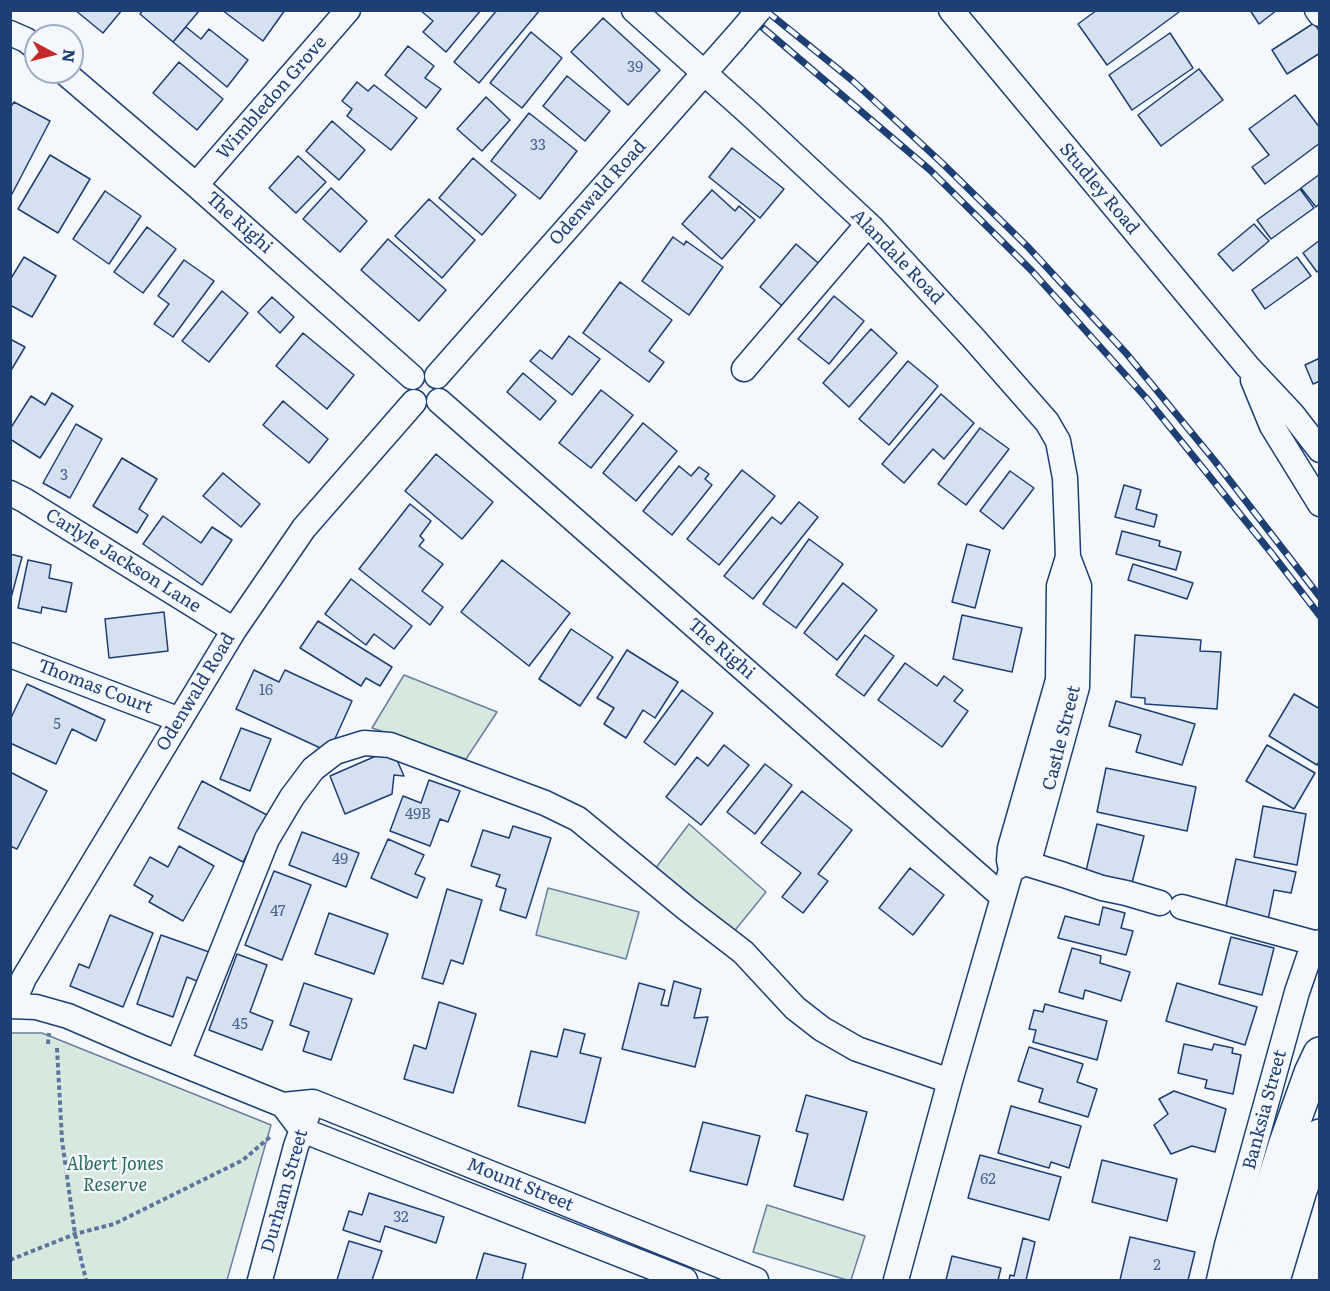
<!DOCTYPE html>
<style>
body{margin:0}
#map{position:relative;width:1330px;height:1291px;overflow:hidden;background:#f4f7fb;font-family:Literata,serif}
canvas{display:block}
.frame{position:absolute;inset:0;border:12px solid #1d3f73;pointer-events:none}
.north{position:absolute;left:24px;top:24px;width:60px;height:60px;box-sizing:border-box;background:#f4f7fb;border:2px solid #9eadc5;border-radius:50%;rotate:97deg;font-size:16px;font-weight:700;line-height:24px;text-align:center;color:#1d3f73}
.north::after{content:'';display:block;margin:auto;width:21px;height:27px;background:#c62828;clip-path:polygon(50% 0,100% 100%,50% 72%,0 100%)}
</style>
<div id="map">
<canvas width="1330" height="1291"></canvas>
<div class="frame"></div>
<div class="north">N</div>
</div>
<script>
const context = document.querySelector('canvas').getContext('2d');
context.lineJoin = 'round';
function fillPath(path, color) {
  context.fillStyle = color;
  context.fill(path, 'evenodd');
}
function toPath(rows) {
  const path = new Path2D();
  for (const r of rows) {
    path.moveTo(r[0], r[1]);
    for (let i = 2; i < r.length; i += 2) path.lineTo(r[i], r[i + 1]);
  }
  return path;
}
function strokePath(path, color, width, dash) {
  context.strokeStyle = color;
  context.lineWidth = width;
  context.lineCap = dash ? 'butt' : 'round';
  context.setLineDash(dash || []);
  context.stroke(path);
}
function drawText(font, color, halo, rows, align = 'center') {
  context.font = font + ' Literata,serif';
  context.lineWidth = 4.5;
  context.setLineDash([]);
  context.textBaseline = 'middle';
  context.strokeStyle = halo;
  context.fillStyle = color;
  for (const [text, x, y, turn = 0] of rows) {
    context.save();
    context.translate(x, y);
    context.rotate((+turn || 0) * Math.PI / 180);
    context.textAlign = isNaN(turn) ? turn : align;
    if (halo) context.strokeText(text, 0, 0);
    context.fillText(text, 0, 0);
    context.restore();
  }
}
const green = toPath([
 [404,675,497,712,466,759,372,728,404,675],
 [689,824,766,892,732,934,655,869,689,824],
 [548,888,639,912,626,959,536,935,548,888],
 [11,1033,42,1033,271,1125,227,1280,11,1280,11,1033],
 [767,1205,865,1236,851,1280,847,1280,753,1252,767,1205]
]);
fillPath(green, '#d7e8df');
strokePath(green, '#687fa3', 1.5);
const building = toPath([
 [75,10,122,10,103,33,75,10],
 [143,10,198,10,199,11,173,42,140,14,143,10],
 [222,10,285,10,263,41,222,10],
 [420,10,481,10,446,52,423,32,433,21,420,10],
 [497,10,540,10,479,83,454,62,497,10],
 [1097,10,1178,10,1179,12,1107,65,1078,24,1097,10],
 [1250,10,1277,10,1259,24,1250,10],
 [603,18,660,70,628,105,571,52,603,18],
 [1314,23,1320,32,1320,53,1287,74,1272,50,1314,23],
 [186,27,201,39,209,29,248,60,227,87,173,42,186,27],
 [531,32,562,58,522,108,490,83,531,32],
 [1170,33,1193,68,1132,110,1109,75,1170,33],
 [408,46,434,66,425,78,441,89,426,108,385,75,408,46],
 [179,62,223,99,197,130,153,93,179,62],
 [1199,69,1223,100,1161,146,1138,115,1199,69],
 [567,76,610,111,585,141,543,106,567,76],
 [357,82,368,91,374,85,417,118,391,150,347,116,352,109,342,101,357,82],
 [1295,95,1320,128,1320,143,1265,184,1252,167,1269,155,1249,129,1295,95],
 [486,97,510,120,482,151,457,129,486,97],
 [14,102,50,121,12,194,10,193,10,108,14,102],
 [529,113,577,151,540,199,491,161,529,113],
 [332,121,365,150,339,180,306,151,332,121],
 [732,148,784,189,760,218,709,177,732,148],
 [50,155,90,179,58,233,18,209,50,155],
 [298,156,326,182,296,213,269,188,298,156],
 [473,158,516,195,482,235,439,198,473,158],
 [1320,174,1320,203,1316,207,1301,188,1320,174],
 [331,188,367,221,340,252,303,219,331,188],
 [1300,189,1314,208,1271,239,1257,220,1300,189],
 [712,190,735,211,739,206,755,220,722,259,682,224,712,190],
 [105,191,141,216,109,264,73,239,105,191],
 [429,199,475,240,442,278,395,236,429,199],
 [1254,224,1269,241,1233,271,1218,254,1254,224],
 [147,227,176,249,143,293,114,272,147,227],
 [673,237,684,245,686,241,723,267,689,315,642,281,673,237],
 [388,239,446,290,419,321,361,270,388,239],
 [1320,240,1320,270,1317,272,1303,253,1320,240],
 [796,244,823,267,787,310,760,287,796,244],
 [24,257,56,276,32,317,10,305,10,280,24,257],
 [1297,257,1311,276,1265,309,1252,290,1297,257],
 [184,260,214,281,173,337,154,324,169,304,158,296,184,260],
 [620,282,672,320,649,351,664,362,649,382,583,333,620,282],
 [222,291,248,313,209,362,182,341,222,291],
 [834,296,864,321,829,364,798,339,834,296],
 [272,297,294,317,280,333,258,312,272,297],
 [871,329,897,353,849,407,823,383,871,329],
 [303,333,354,375,327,409,276,366,303,333],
 [569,336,600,359,572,395,530,361,540,350,552,359,569,336],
 [10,339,25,347,10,372,10,339],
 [1320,358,1320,381,1313,384,1305,365,1320,358],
 [908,361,938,386,889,445,859,419,908,361],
 [523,373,556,401,540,420,507,392,523,373],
 [601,390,633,415,591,468,559,443,601,390],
 [52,393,73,406,40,458,10,439,10,429,31,396,45,405,52,393],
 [941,394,974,423,944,459,933,449,904,483,882,464,941,394],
 [283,401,328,439,309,463,263,425,283,401],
 [643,423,677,451,636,501,603,473,643,423],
 [76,424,102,439,70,498,43,483,76,424],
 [980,428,1009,449,966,505,938,484,980,428],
 [436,454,493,502,462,539,405,491,436,454],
 [122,458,157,479,139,509,148,515,137,533,93,506,122,458],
 [679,466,691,476,699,467,709,474,705,479,712,485,672,535,643,511,679,466],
 [742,470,775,496,719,565,687,539,742,470],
 [1010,471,1034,488,1003,529,980,511,1010,471],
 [223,473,260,504,241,527,203,496,223,473],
 [1124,485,1141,490,1136,509,1157,515,1154,527,1115,517,1124,485],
 [799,502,818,517,753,599,724,576,772,517,781,524,799,502],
 [410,504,431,521,420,536,424,540,419,546,443,564,422,591,443,607,430,625,359,569,410,504],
 [163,516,201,543,212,527,232,540,202,585,143,544,163,516],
 [1122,531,1160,541,1159,546,1181,552,1176,570,1116,554,1122,531],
 [809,539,843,564,796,628,763,604,809,539],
 [967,544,990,550,975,608,952,602,967,544],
 [10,554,22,557,11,598,10,598,10,554],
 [28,560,51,565,49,578,72,583,66,612,42,607,41,613,18,608,28,560],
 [502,560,570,613,529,666,461,612,502,560],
 [1133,564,1193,583,1187,599,1128,580,1133,564],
 [351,579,412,626,394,649,374,634,366,645,325,614,351,579],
 [843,583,877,610,837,660,804,633,843,583],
 [164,612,168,651,109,658,105,619,164,612],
 [962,615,1022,628,1012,672,953,659,962,615],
 [318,621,392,667,380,686,366,678,361,686,300,648,318,621],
 [571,629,613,657,580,706,539,679,571,629],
 [865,635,894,656,864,696,836,675,865,635],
 [1135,635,1201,640,1200,651,1221,652,1217,709,1145,704,1145,698,1131,697,1135,635],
 [627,650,678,682,655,718,643,710,626,738,604,724,614,708,597,698,627,650],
 [905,663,937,686,944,676,963,690,954,701,968,711,942,747,878,700,905,663],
 [254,670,279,682,285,670,352,701,329,752,236,709,254,670],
 [27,684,105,720,96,741,72,729,56,764,10,743,10,720,27,684],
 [682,690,713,713,675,765,644,742,682,690],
 [1294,694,1320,709,1320,760,1317,765,1269,736,1294,694],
 [1116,701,1195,724,1182,765,1136,752,1141,735,1109,726,1116,701],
 [241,728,271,739,250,791,220,779,241,728],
 [724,745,749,765,701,825,666,797,697,757,708,766,724,745],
 [1267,745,1315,773,1294,809,1246,781,1267,745],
 [392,749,404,776,394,775,392,794,345,814,330,776,392,749],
 [765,764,792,785,755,834,727,812,765,764],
 [1106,768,1196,787,1187,831,1097,812,1106,768],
 [10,772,47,791,17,849,10,846,10,772],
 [429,780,460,791,448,822,440,819,430,846,390,831,403,796,421,803,429,780],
 [202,781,267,815,243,862,178,828,202,781],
 [802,791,852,830,818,874,828,881,803,913,782,897,801,873,761,843,802,791],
 [1263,806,1306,814,1297,865,1254,857,1263,806],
 [1097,824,1144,836,1132,883,1086,871,1097,824],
 [513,826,551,838,526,918,500,910,506,889,496,886,500,875,471,866,483,830,509,838,513,826],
 [302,832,359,853,346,887,289,865,302,832],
 [388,839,424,855,415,874,425,878,417,898,371,878,388,839],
 [179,846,214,866,183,921,149,902,153,896,134,885,150,857,168,867,179,846],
 [1236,859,1296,872,1291,893,1274,890,1268,920,1225,911,1236,859],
 [910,868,944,895,913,935,879,908,910,868],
 [274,871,311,885,282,960,245,945,274,871],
 [447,889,482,900,463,964,451,960,443,984,422,978,447,889],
 [1103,907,1125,913,1121,928,1133,931,1126,955,1058,938,1065,916,1099,925,1103,907],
 [329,913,388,934,374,974,315,954,329,913],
 [110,915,153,933,123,1007,70,986,79,964,89,968,110,915],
 [161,935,212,953,202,983,187,977,173,1017,137,1004,161,935],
 [1231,937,1274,948,1262,995,1219,984,1231,937],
 [1072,948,1101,956,1100,963,1130,972,1121,1001,1085,990,1083,999,1059,992,1072,948],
 [237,954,267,965,250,1012,273,1021,262,1050,209,1030,237,954],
 [674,981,701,989,694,1018,708,1017,695,1067,622,1049,639,983,665,990,661,1005,668,1006,674,981],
 [304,983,352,999,331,1060,303,1051,309,1032,290,1025,304,983],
 [1177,983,1257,1007,1245,1045,1166,1021,1177,983],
 [439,1002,476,1014,453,1093,404,1079,414,1045,426,1049,439,1002],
 [1045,1004,1107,1021,1097,1060,1033,1042,1036,1030,1029,1029,1034,1010,1043,1012,1045,1004],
 [564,1029,585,1034,580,1053,601,1058,585,1123,518,1106,531,1051,557,1057,564,1029],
 [1184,1044,1212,1050,1214,1044,1233,1048,1232,1053,1241,1055,1233,1094,1205,1088,1207,1080,1178,1073,1184,1044],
 [1029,1047,1083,1064,1077,1082,1097,1089,1088,1117,1039,1102,1043,1089,1018,1081,1029,1047],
 [1174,1091,1226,1109,1215,1152,1192,1146,1171,1154,1154,1125,1168,1114,1159,1099,1174,1091],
 [806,1095,867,1112,843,1200,794,1186,808,1134,796,1131,806,1095],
 [1011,1106,1081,1126,1069,1168,1051,1162,1049,1168,998,1153,1011,1106],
 [703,1122,760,1136,747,1185,690,1171,703,1122],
 [980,1155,1061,1177,1049,1220,968,1198,980,1155],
 [1102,1160,1177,1179,1167,1221,1092,1202,1102,1160],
 [369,1193,444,1217,436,1243,385,1226,380,1242,343,1230,349,1211,362,1215,369,1193],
 [1130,1237,1195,1252,1188,1280,1120,1280,1130,1237],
 [1023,1238,1035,1242,1026,1280,1009,1280,1010,1275,1014,1276,1023,1238],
 [349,1241,382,1251,372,1280,337,1280,349,1241],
 [484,1253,526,1264,522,1280,476,1280,484,1253],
 [952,1256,1001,1268,998,1280,946,1280,952,1256]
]);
fillPath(building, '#d5e0f0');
strokePath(building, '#1d3f73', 1.5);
const minor = toPath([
 [634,10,750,114,871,227,975,340,1047,422,1058,441,1065,478,1068,557,1079,586,1077,687,1031,854,1025,863,1011,870],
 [951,10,1248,367,1293,415,1320,450],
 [1317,10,1320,14],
 [10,33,26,40,36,48],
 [64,72,196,185,412,377],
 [196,185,348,10],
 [744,369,868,224],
 [437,376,735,38],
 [1253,380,1272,426,1320,504],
 [439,401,1003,897],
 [10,493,24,500,234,630],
 [10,655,180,720],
 [1025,863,1064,875,1102,888,1126,893,1160,903],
 [1182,907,1318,944],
 [10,1006,36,1007,68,1016,140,1047,283,1105,313,1102,756,1280],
 [12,1006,24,978,234,630,304,528,414,402],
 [178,1062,267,839,292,797,313,769,335,752,364,743,390,745,545,803,578,819,687,909,743,952,795,1008,822,1029,857,1049,950,1081],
 [283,1105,302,1130,685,1280],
 [260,1280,296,1146,307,1116],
 [896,1280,950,1081,1011,870,1009,860,1010,848,1058,680,1059,586,1068,557],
 [1219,1280,1227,1245,1297,992,1309,957,1320,942]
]);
const highway = toPath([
 [1243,1280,1286,1143,1311,1073,1320,1054],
 [1273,1280,1300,1190,1320,1136]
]);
strokePath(minor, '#1d3f73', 27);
strokePath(highway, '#1d3f73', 36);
strokePath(toPath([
 [48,1044,49,1033],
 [57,1048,62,1140,75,1234,86,1280],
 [10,1260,75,1234,114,1224,243,1160,270,1137]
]), '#5e769c', 4, [4.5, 3]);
strokePath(minor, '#f4f7fb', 24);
strokePath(highway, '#f4f7fb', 33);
const rail = toPath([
 [742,10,930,170,1031,270,1148,400,1273,555,1320,616],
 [765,10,853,81,942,163,1029,248,1126,353,1214,460,1320,597]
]);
strokePath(rail, '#1d3f73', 7);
strokePath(rail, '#f4f7fb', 4.5, [14]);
const minorBridge = toPath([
 [735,38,759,10]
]);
strokePath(minorBridge, '#1d3f73', 27, []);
strokePath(minorBridge, '#f4f7fb', 24);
drawText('15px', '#4b6792', null, [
 ["39",635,68],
 ["33",538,146],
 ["3",64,476],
 ["16",266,691],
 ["5",57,725],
 ["49B",418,815],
 ["49",340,860],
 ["47",278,912],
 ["45",240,1025],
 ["62",988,1180],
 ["32",401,1218],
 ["2",1157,1266]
]);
drawText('18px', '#1d3f73', '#f4f7fb', [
 ["Wimbledon Grove",272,98,-49],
 ["Studley Road",1099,189,50],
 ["Odenwald Road",598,193,-48],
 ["The Righi",239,223,42],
 ["Alandale Road",897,257,46],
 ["Carlyle Jackson Lane",123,561,32],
 ["The Righi",721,649,41],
 ["Thomas Court",95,687,21],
 ["Odenwald Road",196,692,-59],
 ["Castle Street",1062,738,-76],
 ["Banksia Street",1265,1110,-75],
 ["Mount Street",520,1185,22],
 ["Durham Street",285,1191,-74]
]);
drawText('italic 18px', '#2c6c60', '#f4f7fb', [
 ["Albert Jones",115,1165],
 ["Reserve",115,1186]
]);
</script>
